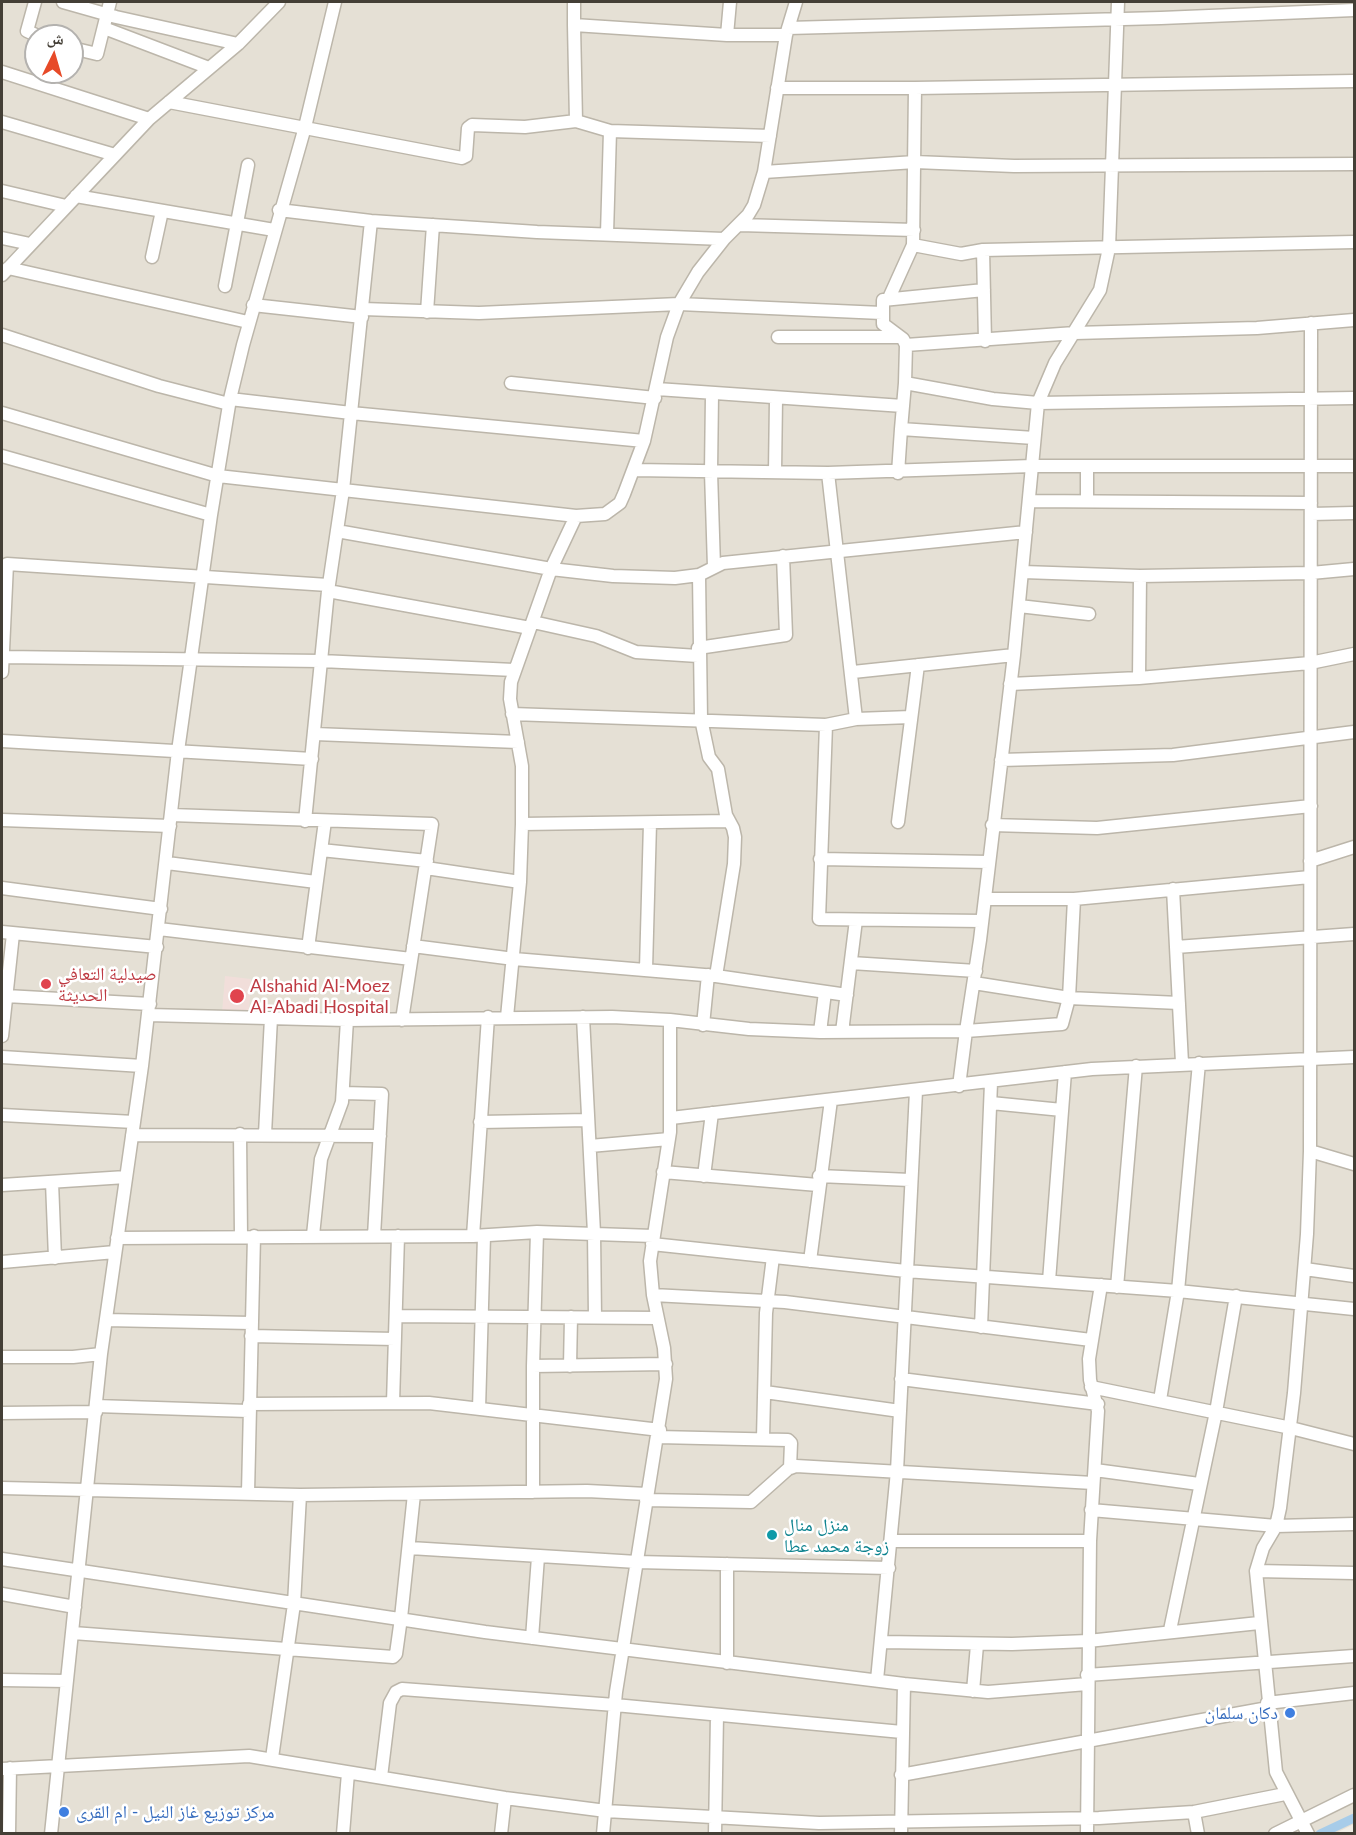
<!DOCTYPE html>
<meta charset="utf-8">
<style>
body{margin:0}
#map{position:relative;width:1356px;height:1835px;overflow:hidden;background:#f1eee6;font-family:Lato,"Noto Naskh Arabic",sans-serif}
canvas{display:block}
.frame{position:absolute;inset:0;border:3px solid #443f36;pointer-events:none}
.north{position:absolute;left:24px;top:24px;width:60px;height:60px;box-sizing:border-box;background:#fff;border:2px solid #b4b2af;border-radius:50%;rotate:5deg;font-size:16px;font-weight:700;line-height:24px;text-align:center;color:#443f36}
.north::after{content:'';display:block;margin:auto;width:21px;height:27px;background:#e74a28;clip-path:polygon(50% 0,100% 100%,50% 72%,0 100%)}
</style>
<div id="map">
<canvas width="1356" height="1835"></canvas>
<div class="frame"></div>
<div class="north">ش</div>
</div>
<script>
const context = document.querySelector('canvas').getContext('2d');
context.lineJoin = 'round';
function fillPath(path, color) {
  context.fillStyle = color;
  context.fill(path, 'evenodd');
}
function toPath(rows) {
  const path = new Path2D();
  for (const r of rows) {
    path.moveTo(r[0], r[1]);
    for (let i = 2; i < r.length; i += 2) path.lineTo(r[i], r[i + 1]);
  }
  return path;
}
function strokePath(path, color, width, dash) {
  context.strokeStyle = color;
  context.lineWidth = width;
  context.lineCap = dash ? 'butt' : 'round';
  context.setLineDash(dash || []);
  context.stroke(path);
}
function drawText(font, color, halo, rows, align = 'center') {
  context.font = font + ' Lato,"Noto Naskh Arabic",sans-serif';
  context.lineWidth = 5;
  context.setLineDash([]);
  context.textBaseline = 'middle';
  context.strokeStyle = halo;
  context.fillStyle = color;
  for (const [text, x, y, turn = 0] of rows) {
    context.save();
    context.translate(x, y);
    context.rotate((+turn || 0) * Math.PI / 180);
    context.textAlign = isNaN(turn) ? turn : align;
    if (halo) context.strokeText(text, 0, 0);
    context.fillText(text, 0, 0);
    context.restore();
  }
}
fillPath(toPath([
 [2,2,1354,2,1354,1824,1334,1834,2,1834],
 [36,36,72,36,72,72,36,72]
]), '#e5e0d5');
fillPath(toPath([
 [225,976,251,979,249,1013,222,1013]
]), '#f1deda');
strokePath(toPath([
 [1320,1834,1354,1818]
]), '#a7cce9', 9);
const minor = toPath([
 [35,2,27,31,38,36],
 [63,2,116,17,238,44],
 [574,2,574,25,727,35,786,35],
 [574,25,576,121],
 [104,28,209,68],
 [788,28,1161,18,1354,10],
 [727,35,730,2],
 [72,48,97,54,110,2],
 [2,72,149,119],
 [777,88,915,88,913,245,889,298],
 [915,88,1354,81],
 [169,102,462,158,466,156,468,128,472,125,525,127,576,121,610,131,770,136],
 [2,122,115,155],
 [764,172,915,162,1014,166,1354,164],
 [2,191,66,206],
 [76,196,274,230],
 [279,210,371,221,537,232,724,239],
 [740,225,914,230],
 [607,234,610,131],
 [2,238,30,244],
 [913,245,961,254,983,250,1354,242],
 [983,250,985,341],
 [152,257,162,211],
 [8,268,248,322],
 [2,275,149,119,238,44,279,2],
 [225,286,248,165],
 [253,305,362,317],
 [363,309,479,313,679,304,882,313],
 [427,312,433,225],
 [2,335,159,386,229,404],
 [778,337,900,337],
 [906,345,1075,333,1257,328,1354,320],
 [511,383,655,398],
 [905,383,906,345,903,339,883,324,883,300,984,290],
 [657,389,903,406,901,429,1034,438],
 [712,395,711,472,714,567],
 [230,399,351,413,644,441],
 [903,406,905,383,993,399,1038,403,1354,398],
 [2,413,218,476,576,516],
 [2,456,211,515],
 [1087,466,1087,501],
 [634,470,828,473,1032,466,1354,466],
 [775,472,776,399],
 [898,473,901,429],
 [1029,501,1311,503],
 [1311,514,1354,513],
 [337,531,551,569,613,576,675,578,699,575,723,563,1026,532],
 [1023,572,1140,576,1311,573,1354,569],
 [699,575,701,719,709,757,718,769,726,815,733,828,735,837,734,864,716,976],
 [328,591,530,628],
 [1019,606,1089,614],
 [533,622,596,636,636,652,698,656],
 [698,648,786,635,783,556],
 [3,657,321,661,514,670],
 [2,672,7,564,328,585],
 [853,672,1014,655],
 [1139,678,1140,576],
 [1010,684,1139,678,1310,663,1354,654],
 [512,714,826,725,819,919,982,921],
 [856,719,911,717],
 [826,725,856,719,828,473],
 [315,734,518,742],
 [2,741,312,759],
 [1001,760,1173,755,1354,732],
 [171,815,432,824,402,1020],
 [2,820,170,826],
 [305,821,328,591,343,490,371,221],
 [898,822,918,665],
 [522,824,729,821],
 [992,825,1097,828,1311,806],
 [321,850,427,861],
 [820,859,989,862],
 [1310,861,1354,847],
 [167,863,316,882],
 [426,868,520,882],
 [2,888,161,909],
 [1173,889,1182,1063],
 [985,899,1074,899,1310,877],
 [159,929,411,959],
 [2,932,157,947],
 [413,946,514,959,716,976,847,995],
 [1176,947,1354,934],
 [308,948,325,821],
 [851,963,976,971],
 [646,969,650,823],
 [974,983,1069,998,1179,1003],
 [6,996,150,1004],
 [148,1015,347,1020,612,1017,670,1020,749,1029,820,1032,966,1031,980,940,1014,655,1038,403,1055,363,1100,290,1109,248,1118,2],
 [507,1017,520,882,522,824,522,766,510,699,511,682,551,569,576,516,605,514,620,503,624,494,644,441,667,337,679,304,698,272,724,239,748,215,754,205,764,172,786,35,796,2],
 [583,1017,594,1233,595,1317],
 [703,1025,708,975],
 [820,1032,825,992],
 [842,1032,856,920],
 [2,1036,13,934],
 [2,1057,142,1066],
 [959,1086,966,1031,1062,1024,1069,998,1074,899],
 [343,1093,382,1094,374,1236],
 [991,1103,1062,1110],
 [2,1115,134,1122],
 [671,1118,1092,1069,1354,1057],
 [480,1122,588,1120],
 [240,1134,241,1236],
 [265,1134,271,1018],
 [132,1135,380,1136],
 [590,1146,669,1139],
 [1310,1151,1354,1164],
 [663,1172,818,1185],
 [704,1176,712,1113],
 [819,1176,910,1180],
 [52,1182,55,1258],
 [2,1185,126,1177],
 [313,1235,321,1159,342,1102,347,1020],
 [473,1236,488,1017],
 [117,1238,473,1236,537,1232,653,1236],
 [652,1244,906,1271,1178,1291,1354,1309],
 [810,1261,831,1100],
 [2,1262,115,1252],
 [1305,1269,1354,1276],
 [1049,1281,1065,1072],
 [1117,1287,1136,1066],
 [653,1295,785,1302,1091,1340],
 [396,1316,657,1318],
 [106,1320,251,1323],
 [981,1327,991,1083],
 [251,1336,395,1339],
 [2,1357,73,1357,101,1354],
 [533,1366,666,1364],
 [570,1366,571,1317],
 [901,1379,1098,1404],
 [1091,1387,1291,1428,1354,1444],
 [765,1392,900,1411],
 [1160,1400,1178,1291,1199,1063],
 [393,1403,398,1236],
 [249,1404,429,1403,660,1430],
 [96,1406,248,1411],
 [479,1409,484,1236],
 [2,1413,96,1412],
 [658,1437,788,1440,791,1443,790,1468],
 [763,1438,766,1313,773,1257],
 [1095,1470,1199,1484],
 [2,1488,300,1495,587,1491,647,1494],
 [533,1492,533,1366,537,1232],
 [248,1493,254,1236],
 [646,1500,751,1502,788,1469,796,1466,1093,1483],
 [1091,1510,1276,1526,1354,1524],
 [892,1541,1090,1541],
 [410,1548,637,1562,889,1568],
 [2,1559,485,1632,904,1684,901,1834],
 [727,1564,727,1663],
 [1256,1571,1354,1573],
 [2,1594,75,1607],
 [1170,1630,1216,1412,1236,1296],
 [73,1633,393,1657,396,1654,401,1618,414,1494],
 [532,1638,538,1557],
 [883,1642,1012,1644,1088,1641,1259,1623],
 [1087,1675,1354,1656],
 [2,1680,67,1681],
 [877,1680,897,1471,916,1091],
 [904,1684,988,1692,1087,1684],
 [973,1691,977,1645],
 [1267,1703,1354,1693],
 [272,1758,294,1604,300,1495],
 [2,1769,249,1756,505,1798,606,1811,819,1823,1099,1818,1194,1812,1285,1794],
 [901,1775,1268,1708],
 [381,1777,390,1703,396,1692,402,1689,615,1705,902,1732],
 [1194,1812,1198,1834],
 [9,1834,10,1768],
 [51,1834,101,1354,142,1066,178,751,211,515,230,399,243,345,305,127,335,2],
 [343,1834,348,1773],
 [501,1834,505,1798],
 [603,1834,616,1692,666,1379,664,1348,653,1295,650,1261,670,1132,670,1020],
 [715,1834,717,1715],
 [1087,1834,1090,1541,1098,1411,1090,1380,1089,1359,1101,1285],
 [1275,1834,1354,1795],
 [1308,1834,1276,1772,1256,1571,1263,1548,1276,1526,1280,1508,1294,1393,1307,1234,1310,1151,1311,323]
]);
strokePath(minor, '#bcb6aa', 15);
strokePath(minor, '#fff', 12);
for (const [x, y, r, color] of [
 [46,984,6,"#e0444e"],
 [237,996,8,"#e0444e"],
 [772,1535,6,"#0f9aa8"],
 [1290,1713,6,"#3f7fe0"],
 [64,1812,6,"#3f7fe0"]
]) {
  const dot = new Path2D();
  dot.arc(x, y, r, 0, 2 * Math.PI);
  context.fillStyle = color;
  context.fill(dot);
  strokePath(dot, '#fff', 2);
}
drawText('18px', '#be3a42', '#fff', [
 ["صيدلية التعافي",58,974],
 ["الحديثة",58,995],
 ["Alshahid Al-Moez",250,986],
 ["Al-Abadi Hospital",250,1007]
], 'left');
drawText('18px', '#0d838f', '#fff', [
 ["منزل منال",784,1525],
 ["زوجة محمد عطا",784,1546]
], 'left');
drawText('18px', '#366cbe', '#fff', [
 ["دكان سلمان",1278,1713],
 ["مركز توزيع غاز النيل - ام القرى",76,1812,"left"]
], 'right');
</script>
